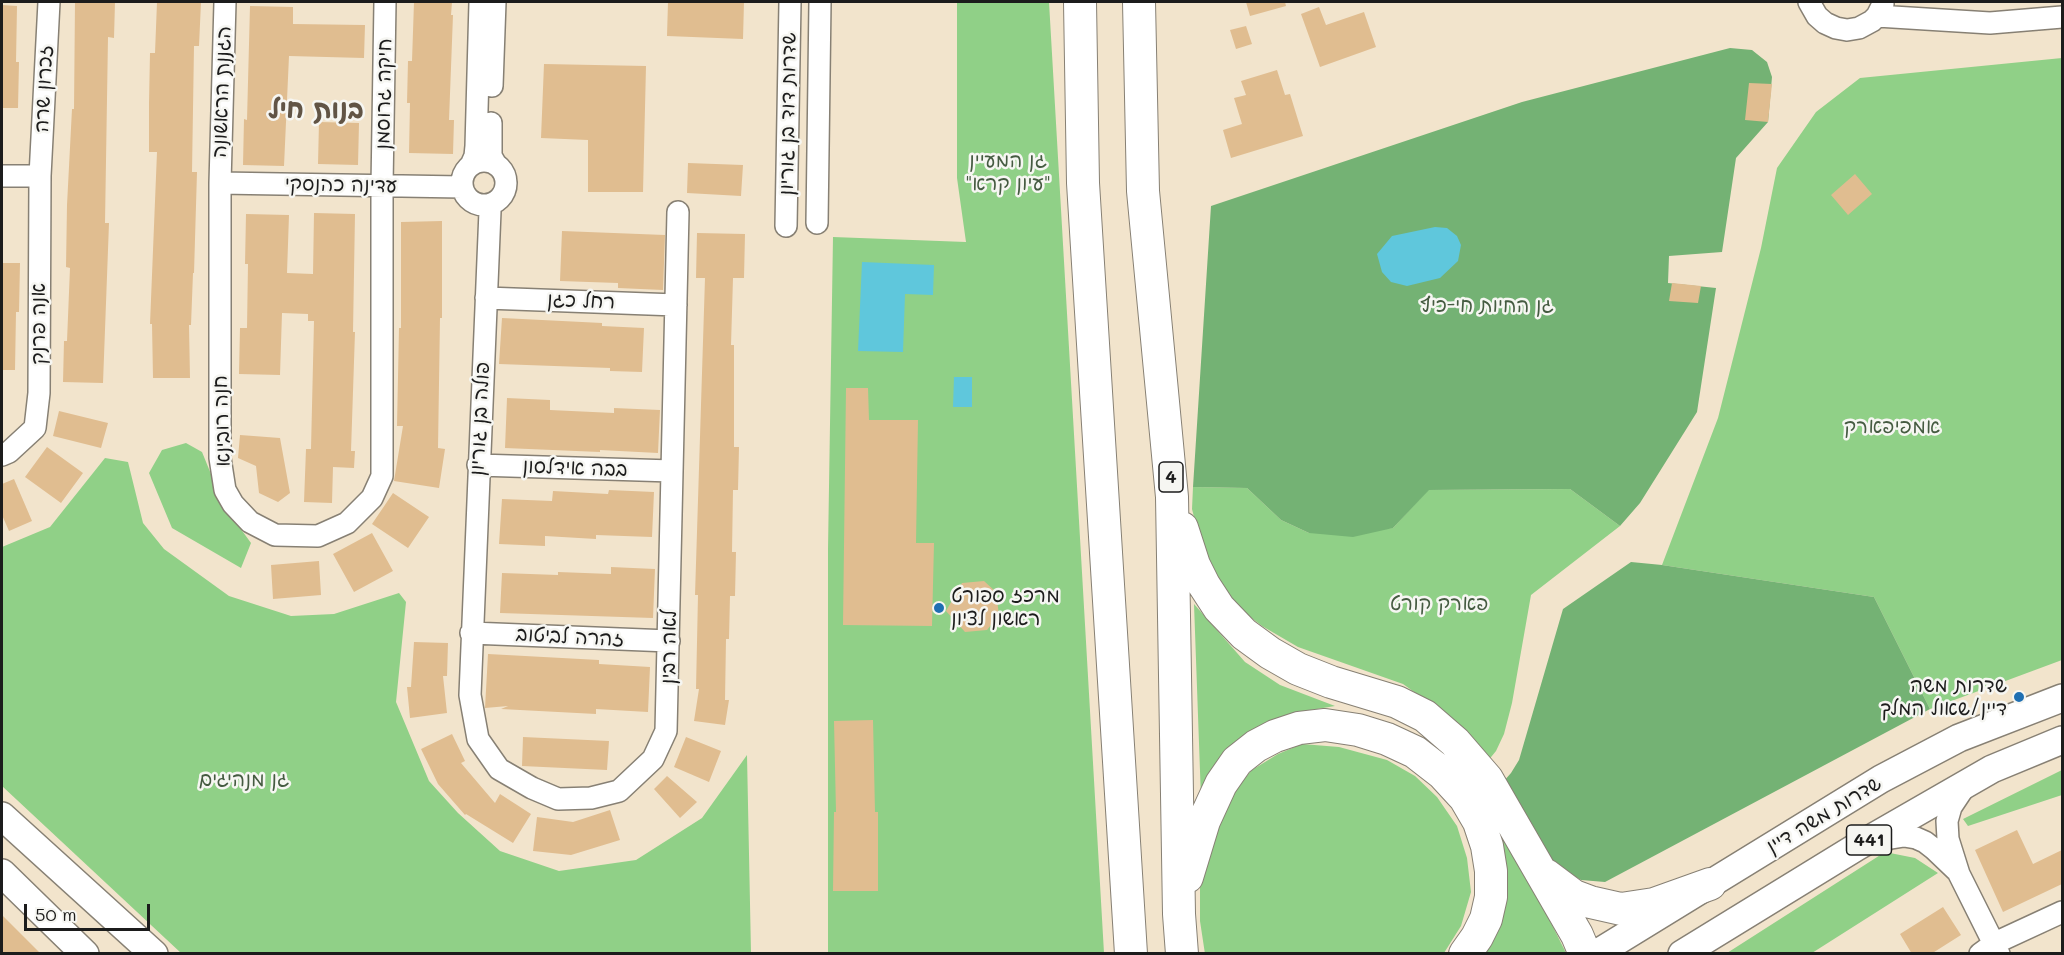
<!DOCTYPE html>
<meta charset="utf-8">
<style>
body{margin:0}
#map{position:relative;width:2064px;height:955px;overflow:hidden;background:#f2e4cc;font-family:Mali,sans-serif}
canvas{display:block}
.frame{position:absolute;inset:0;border:3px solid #1c1c1c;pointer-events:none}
.scale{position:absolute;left:24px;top:904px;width:126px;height:27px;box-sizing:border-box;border:3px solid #1c1c1c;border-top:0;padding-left:8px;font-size:18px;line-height:21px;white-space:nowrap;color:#1c1c1c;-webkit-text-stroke:4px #f6f6f2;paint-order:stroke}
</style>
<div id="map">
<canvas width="2064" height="955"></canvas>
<div class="frame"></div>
<div class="scale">50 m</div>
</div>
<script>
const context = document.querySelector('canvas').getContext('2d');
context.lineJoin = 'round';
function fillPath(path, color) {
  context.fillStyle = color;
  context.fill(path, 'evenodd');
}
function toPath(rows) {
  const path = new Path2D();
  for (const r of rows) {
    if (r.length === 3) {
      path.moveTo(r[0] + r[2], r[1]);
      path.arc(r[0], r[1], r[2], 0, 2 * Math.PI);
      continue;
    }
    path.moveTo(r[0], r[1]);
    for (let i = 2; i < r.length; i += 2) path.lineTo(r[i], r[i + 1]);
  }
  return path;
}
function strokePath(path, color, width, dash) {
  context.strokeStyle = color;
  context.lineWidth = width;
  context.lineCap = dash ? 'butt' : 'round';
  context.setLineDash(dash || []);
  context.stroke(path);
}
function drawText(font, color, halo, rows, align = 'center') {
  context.font = font + ' Mali,"Playpen Sans Hebrew",sans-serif';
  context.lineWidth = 5;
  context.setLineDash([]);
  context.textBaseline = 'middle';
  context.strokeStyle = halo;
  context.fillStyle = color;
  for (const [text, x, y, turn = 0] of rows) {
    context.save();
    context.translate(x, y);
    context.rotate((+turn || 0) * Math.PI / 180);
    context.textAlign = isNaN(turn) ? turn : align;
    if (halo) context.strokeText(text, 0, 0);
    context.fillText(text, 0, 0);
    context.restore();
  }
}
fillPath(toPath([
 [957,2,1049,2,1104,953,828,954,828,549,833,237,966,242,957,178],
 [2062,58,2062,660,1930,709,1874,597,1662,565,1718,418,1761,248,1777,168,1816,112,1860,78],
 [186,443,202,452,224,506,251,543,241,568,172,528,149,473,162,450],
 [105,458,128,462,143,523,164,549,229,596,291,616,334,614,399,593,406,602,396,702,429,781,458,813,500,851,559,871,636,860,702,818,747,755,751,953,181,953,2,786,2,547,50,527],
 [1193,487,1247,488,1281,520,1309,533,1393,528,1428,490,1570,489,1620,526,1531,595,1512,703,1504,734,1496,751,1487,762,1435,707,1403,684,1298,647,1262,626,1232,603,1214,574,1202,549,1192,509],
 [1194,604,1245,662,1280,685,1335,706,1311,710,1258,727,1226,757,1201,799],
 [1302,744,1339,747,1387,760,1415,776,1437,797,1457,826,1467,858,1471,892,1461,926,1444,953,1205,954,1200,921,1200,880,1209,843,1234,790,1252,770,1278,754],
 [2062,770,2062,795,1968,826,1963,819],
 [1502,824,1566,953,1479,954,1495,840],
 [1885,852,1915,858,1938,873,1812,953,1727,953]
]), '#90d087');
fillPath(toPath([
 [1730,48,1752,50,1767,62,1772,77,1768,122,1736,158,1722,252,1669,256,1668,283,1716,288,1697,412,1640,503,1620,526,1570,489,1429,490,1393,528,1353,537,1309,533,1281,520,1247,488,1193,487,1211,206,1522,102],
 [1631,562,1662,565,1874,597,1930,709,1605,882,1581,880,1560,868,1542,850,1503,782,1511,773,1519,760,1563,609]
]), '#74b274');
fillPath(toPath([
 [1435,227,1447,228,1457,236,1461,245,1458,261,1440,278,1407,286,1391,282,1382,272,1377,254,1392,236],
 [862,262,934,265,933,295,905,294,903,352,858,351],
 [954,377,972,377,972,407,953,407]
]), '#5fc7dc');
fillPath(toPath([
 [75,2,115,2,114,38,108,37,105,223,109,223,103,383,63,382,64,341,67,341,70,268,66,267,67,205,72,109,74,109],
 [157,2,201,2,199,46,194,46,192,172,197,172,194,273,193,273,191,325,189,325,190,378,153,378,152,324,150,324,157,152,149,152,149,103,150,53,155,53],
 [414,2,452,2,451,15,453,15,449,120,454,120,453,154,409,153,410,103,407,103,408,61,412,61],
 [668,2,744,2,743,39,667,36],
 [1246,2,1285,2,1286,6,1250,16],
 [2,5,17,6,16,62,19,62,18,108,2,108],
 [250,6,293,7,293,24,365,25,364,58,289,56,284,166,243,165,244,119,247,120],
 [1319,7,1326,25,1364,12,1376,47,1320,67,1301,14],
 [1246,26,1252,44,1236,49,1230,30],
 [544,64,646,66,643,192,588,192,588,140,541,138],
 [1277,70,1285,95,1290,94,1303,136,1231,158,1223,130,1242,124,1234,98,1246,95,1241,81],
 [1749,83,1772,84,1768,122,1745,120],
 [319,122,359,123,358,165,318,164],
 [688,163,743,165,741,196,687,193],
 [1855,174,1872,194,1848,215,1831,195],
 [314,213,355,214,353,332,355,332,351,451,355,451,354,468,333,467,332,503,304,502,306,449,311,449,314,321,308,321,308,314,282,313,280,375,239,374,240,328,247,328,248,264,245,264,246,214,289,215,287,273,313,274],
 [442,221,442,318,440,318,438,448,445,449,439,488,394,481,403,426,397,426,399,328,401,328,401,222],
 [562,231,665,235,663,290,618,288,618,283,560,281],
 [697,233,745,234,744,278,733,278,731,345,734,345,734,447,739,447,738,490,733,490,732,552,736,552,735,596,730,596,729,639,726,639,725,700,729,700,725,725,694,721,699,689,696,689,698,595,695,595,705,278,696,278],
 [2,263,20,263,19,312,16,312,15,370,2,370],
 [1672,283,1701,286,1698,303,1669,301],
 [502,318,602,323,602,326,644,328,642,372,610,371,610,368,499,364],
 [846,388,868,388,869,420,918,420,916,543,934,543,932,626,843,625],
 [507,398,550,400,550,410,614,413,614,408,660,410,658,453,600,450,600,452,505,448],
 [59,411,108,423,101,448,53,436],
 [240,435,280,438,290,493,278,502,259,493,256,466,238,458],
 [47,447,83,473,61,503,25,477],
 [14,479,32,521,9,531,2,515,2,484],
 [609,490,654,492,652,537,596,535,596,539,545,536,545,546,499,544,502,499,552,501,553,491,608,494],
 [393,493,429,517,408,548,372,524],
 [372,533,393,571,354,592,333,554],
 [319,561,321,595,273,599,271,565],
 [611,567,655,569,653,618,500,613,502,573,558,575,558,572,611,574],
 [984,581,996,592,999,615,987,630,965,632,946,611,962,583],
 [414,642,448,643,447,676,443,676,447,713,410,718,407,687,411,687],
 [488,654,599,660,599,664,650,667,648,712,596,709,596,714,501,709,508,706,485,708],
 [873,720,875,812,878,812,878,891,833,891,834,812,836,812,834,721],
 [452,734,465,761,461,763,495,803,500,794,531,814,513,843,466,814,465,815,438,784,421,749],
 [523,737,609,741,607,770,522,766],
 [686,737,721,751,709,782,674,767],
 [667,776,697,802,680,818,654,789],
 [610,810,620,840,571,855,533,851,537,817,573,822],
 [2017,830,2033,864,2062,850,2062,884,2003,912,1975,850],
 [1943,907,1961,935,1931,954,1912,954,1900,934],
 [2,915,41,954,2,954]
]), '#e0bd90');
const minor = toPath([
 [225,2,220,183,220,458,225,490,233,504,250,522,275,535,318,536,347,523,372,498,382,476,382,186,385,2],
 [1809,2,1817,16,1825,23,1836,28,1847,30,1859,28,1872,21,1877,16,1883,4],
 [1877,16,1990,23,2062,17],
 [492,86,495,2],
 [491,123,491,156,495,163],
 [484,183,22],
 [471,165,475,156,476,146,480,2],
 [2,176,40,176],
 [220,183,462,187],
 [488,205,490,211,470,695,478,739,499,769,532,788,558,799,591,798,619,791,653,759,666,731,678,212],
 [817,223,820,2],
 [786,226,790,2],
 [486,298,676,305],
 [2,455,9,452,35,428,39,393,40,176,49,2],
 [478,465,672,471],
 [471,633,669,641],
 [1965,786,1951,807,1947,821,1948,839,1959,874,1999,954],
 [1873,841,1904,836,1916,838,1925,842,1934,849,1956,870],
 [1980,954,1995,943,2062,912]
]);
const major = toPath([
 [2,816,154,954],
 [2,873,85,954],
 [1596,954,1881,779,1959,738,2062,698],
 [1682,954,1858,846,1992,769,2062,740]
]);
const highway = toPath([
 [1080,2,1083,183,1131,954],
 [1139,2,1143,191,1172,497,1179,914,1182,954],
 [1182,528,1194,565,1204,585,1219,608,1244,634,1270,653,1298,669,1331,682,1397,702,1425,716,1455,742,1487,779,1577,935,1585,954],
 [1546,875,1574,896,1590,902,1621,909,1654,904,1710,884],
 [1187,877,1204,821,1221,784,1237,761,1256,746,1275,736,1299,728,1325,725,1358,730,1387,739,1415,752,1442,773,1465,798,1479,822,1487,846,1491,871,1491,897,1486,919,1477,937,1465,954]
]);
strokePath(minor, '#878074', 24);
strokePath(major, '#878074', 30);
strokePath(highway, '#878074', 34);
strokePath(minor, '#fff', 21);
strokePath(major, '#fff', 27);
strokePath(highway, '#fff', 32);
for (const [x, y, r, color] of [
 [939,608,6,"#1f6fb2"],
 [2019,697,6,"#1f6fb2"]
]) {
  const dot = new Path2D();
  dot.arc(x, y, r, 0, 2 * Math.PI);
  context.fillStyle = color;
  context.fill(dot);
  strokePath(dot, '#f6f6f2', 2);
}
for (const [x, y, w] of [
 [1171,477,24],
 [1869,840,45]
]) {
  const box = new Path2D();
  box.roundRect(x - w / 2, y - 15, w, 30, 4.5);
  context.fillStyle = '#f6f6f2';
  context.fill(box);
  strokePath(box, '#1c1c1c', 1.5);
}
drawText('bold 18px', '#1c1c1c', null, [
 ["4",1171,477],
 ["441",1869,840]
]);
drawText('20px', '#1c1c1c', '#f6f6f2', [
 ["זכרון שרה",44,89,-87],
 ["הגננת הראשונה",222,92,-88],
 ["חיקה גרוסמן",384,94,-89],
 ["שדרות דוד בן גוריון",788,114,-89],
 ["עדינה כהנסקי",341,185,1],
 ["רחל כגן",581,301,2],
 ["אנה פרנק",39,324,-90],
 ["פולה בן גוריון",480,419,-87],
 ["חנה רובינא",222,421,-92],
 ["בבה אידלסון",575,468,2],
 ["זהרה לביטוב",570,637,3],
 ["לאה רבין",669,647,-89],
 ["שדרות משה דיין",1824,815,-31]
]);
drawText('20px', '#455b41', '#f6f6f2', [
 ["גן המעיין",1008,161],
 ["\"עיון קרא\"",1008,184],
 ["גן החיות חי-כיף",1487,306],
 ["אמפיפארק",1892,427],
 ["פארק קורט",1439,604],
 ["גן מנהיגים",244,780]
]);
drawText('20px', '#1c1c1c', '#f6f6f2', [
 ["מרכז ספורט",951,596],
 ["ראשון לציון",951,619],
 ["שדרות משה",2007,686,"right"],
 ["דיין/שאול המלך",2007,709,"right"]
], 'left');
drawText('bold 26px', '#615445', '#f6f6f2', [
 ["בנות חיל",316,110]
]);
</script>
